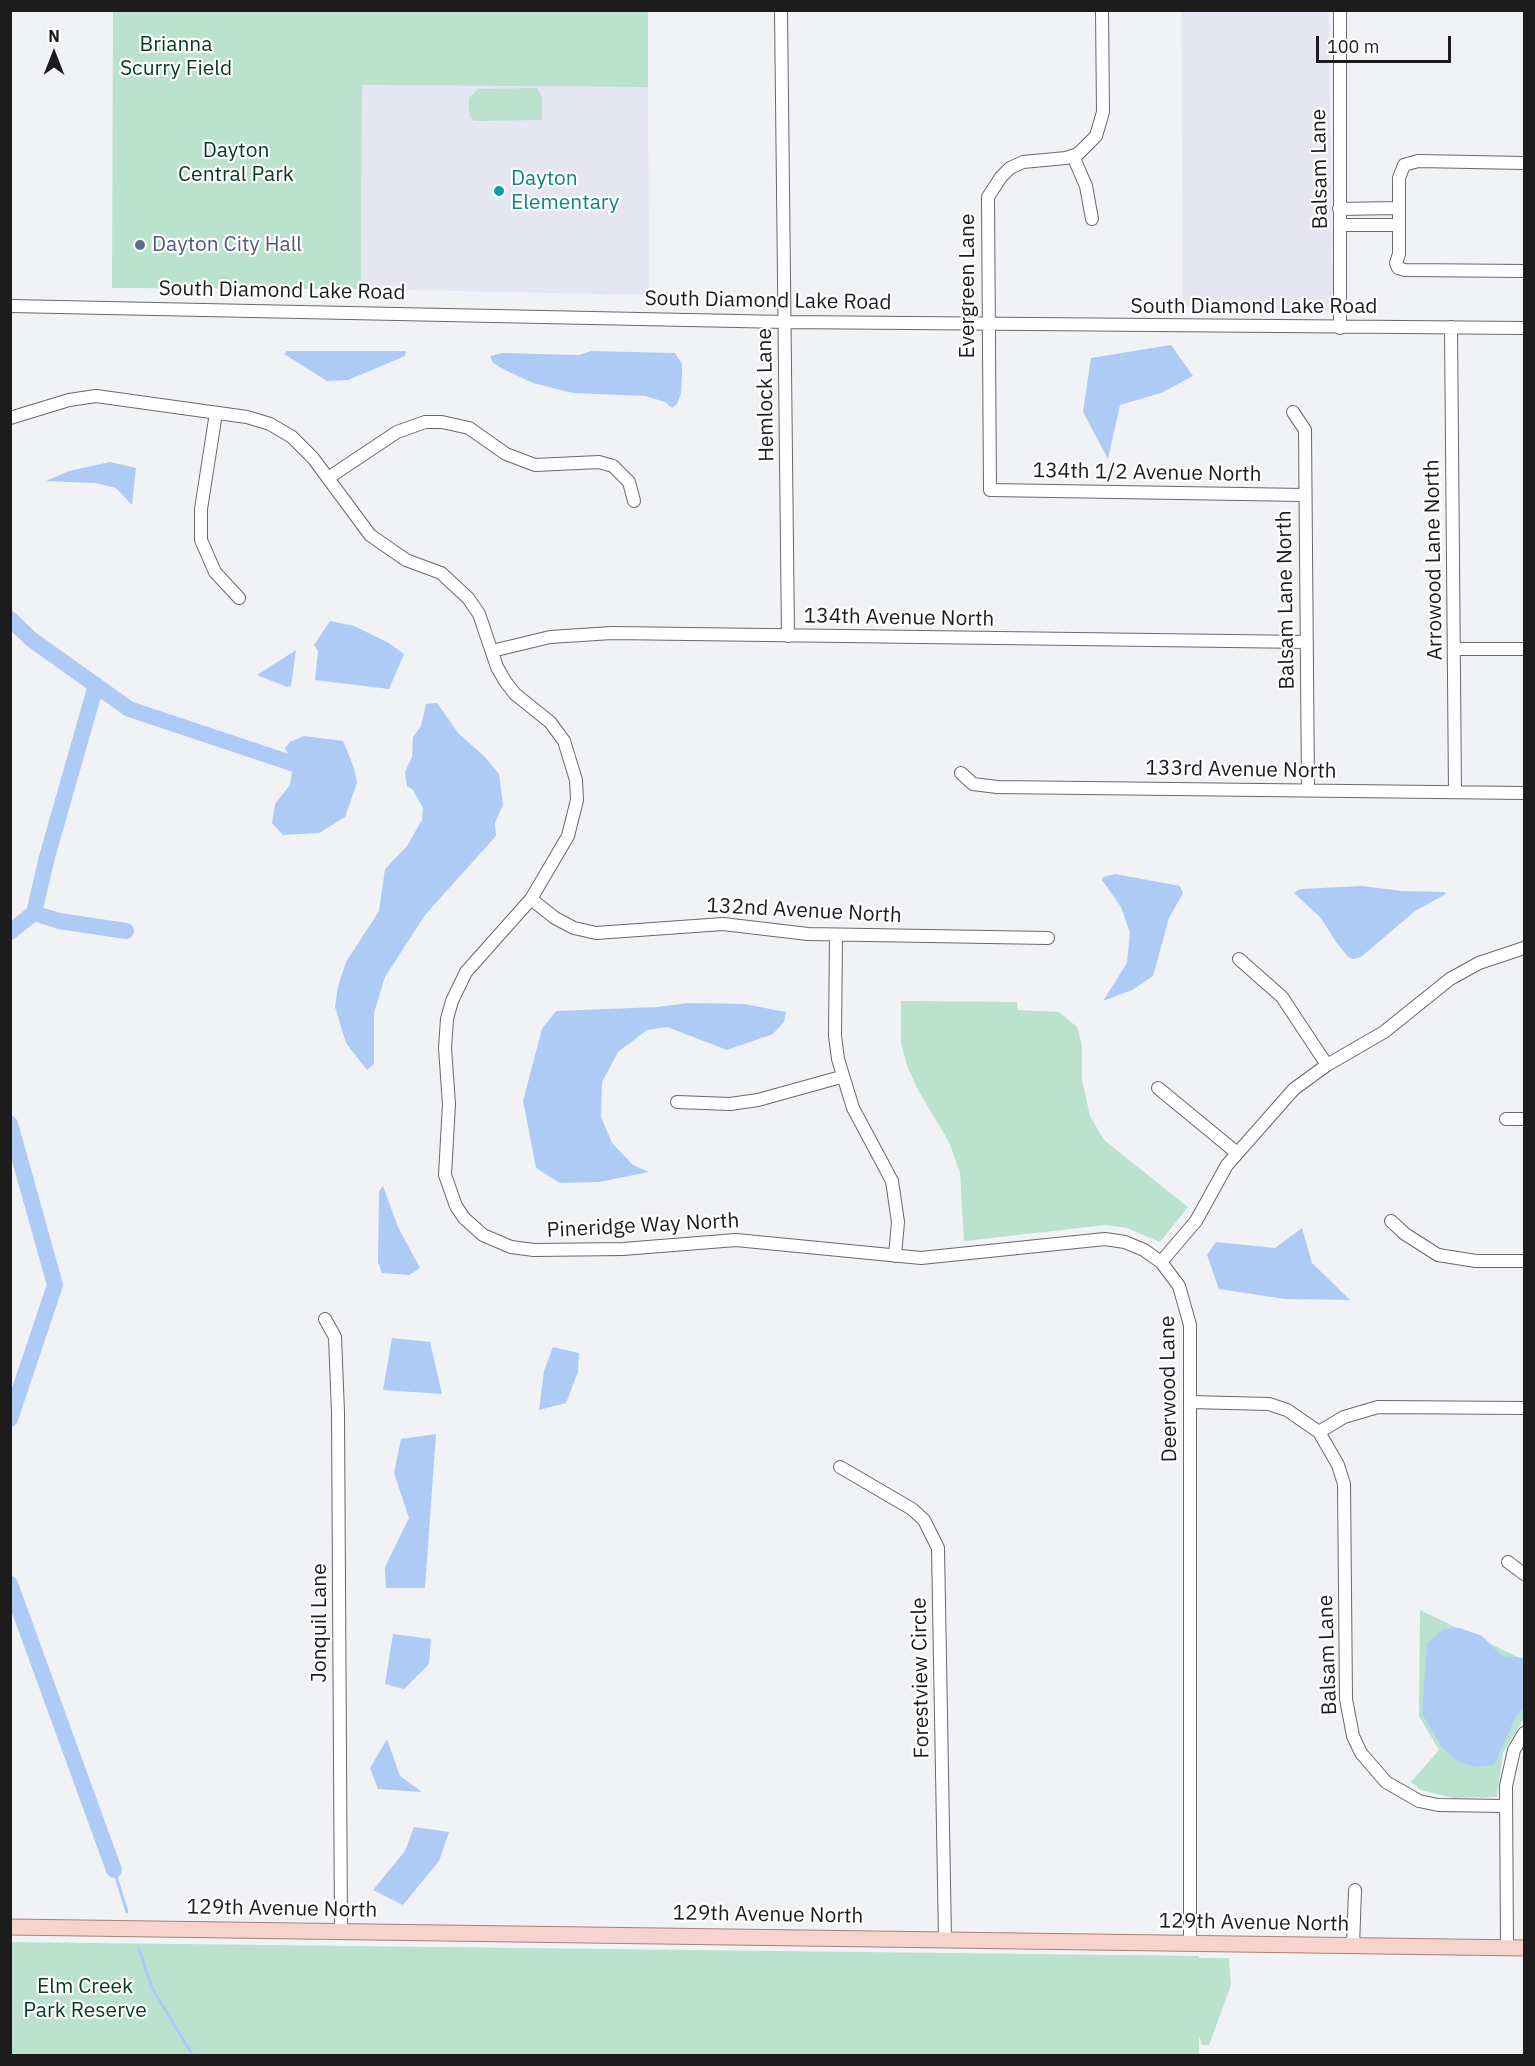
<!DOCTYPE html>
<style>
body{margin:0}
#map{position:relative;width:1535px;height:2066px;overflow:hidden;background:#f1f2f5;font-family:"IBM Plex Sans",sans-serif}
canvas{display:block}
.frame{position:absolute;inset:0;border:12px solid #1c1c1d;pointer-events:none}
.north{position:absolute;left:24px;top:24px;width:60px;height:60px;-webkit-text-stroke:4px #fff;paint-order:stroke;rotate:0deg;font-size:16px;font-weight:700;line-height:24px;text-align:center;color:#1c1c1d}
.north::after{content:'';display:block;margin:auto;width:21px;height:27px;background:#1c1c1d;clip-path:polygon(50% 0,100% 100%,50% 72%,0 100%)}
.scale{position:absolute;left:1316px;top:36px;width:135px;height:27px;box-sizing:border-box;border:3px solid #1c1c1d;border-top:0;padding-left:8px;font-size:18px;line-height:21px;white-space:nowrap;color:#1c1c1d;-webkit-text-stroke:4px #fff;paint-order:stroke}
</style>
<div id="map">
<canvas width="1535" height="2066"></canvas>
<div class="frame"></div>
<div class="north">N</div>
<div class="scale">100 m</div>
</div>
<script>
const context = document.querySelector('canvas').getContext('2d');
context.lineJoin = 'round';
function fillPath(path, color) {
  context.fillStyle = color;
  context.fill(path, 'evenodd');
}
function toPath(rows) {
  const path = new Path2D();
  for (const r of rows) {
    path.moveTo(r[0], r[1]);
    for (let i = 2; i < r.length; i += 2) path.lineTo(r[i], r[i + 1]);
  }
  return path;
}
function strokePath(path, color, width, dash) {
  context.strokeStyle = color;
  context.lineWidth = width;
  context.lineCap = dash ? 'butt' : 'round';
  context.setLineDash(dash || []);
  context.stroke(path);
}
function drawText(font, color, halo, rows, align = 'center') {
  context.font = font + ' "IBM Plex Sans",sans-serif';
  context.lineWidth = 4.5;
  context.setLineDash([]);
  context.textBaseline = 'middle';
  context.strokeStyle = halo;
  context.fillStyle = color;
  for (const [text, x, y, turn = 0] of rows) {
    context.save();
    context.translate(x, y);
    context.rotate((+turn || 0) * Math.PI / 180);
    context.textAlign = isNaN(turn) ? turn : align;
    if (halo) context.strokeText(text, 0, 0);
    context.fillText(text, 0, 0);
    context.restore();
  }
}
fillPath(toPath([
 [1181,11,1329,11,1333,312,1183,306],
 [362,85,648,87,649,295,361,289]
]), '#e5e6f1');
fillPath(toPath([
 [113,11,648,11,648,87,362,85,361,289,112,288],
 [537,88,542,97,542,120,474,121,469,115,469,98,478,89],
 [901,1001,1017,1002,1018,1010,1059,1012,1077,1027,1082,1045,1082,1080,1090,1116,1104,1140,1188,1207,1160,1242,1127,1228,1106,1225,964,1241,960,1173,949,1142,918,1090,908,1068,901,1044],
 [1420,1610,1524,1660,1524,1718,1503,1753,1497,1797,1453,1798,1421,1790,1411,1782,1439,1750,1419,1716],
 [11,1942,1199,1956,1199,1958,1229,1958,1231,1985,1209,2045,1202,2045,1199,2036,1199,2055,11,2056]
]), '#bae2ce');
fillPath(toPath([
 [1171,345,1193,376,1161,393,1120,405,1108,459,1083,412,1091,358],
 [287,351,406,351,405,356,348,380,327,381,284,354],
 [591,351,675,353,682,364,682,375,681,394,677,404,672,408,665,402,645,396,573,393,533,383,505,370,493,363,490,356,502,353,579,355],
 [110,462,136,468,132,505,116,488,95,483,46,481,69,471],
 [330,621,354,626,389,643,404,654,389,689,315,680,318,651,314,645],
 [296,650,291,686,287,687,257,675],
 [437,703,459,734,484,756,499,774,503,805,495,823,496,836,425,915,385,977,374,1013,374,1064,367,1070,346,1043,335,1007,338,986,346,962,379,911,385,869,407,846,422,820,423,808,413,790,407,786,405,772,412,757,413,737,421,726,426,704],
 [304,736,343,741,354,768,357,783,345,817,319,833,283,835,272,823,275,804,290,785,293,764,285,748,290,742],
 [1115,874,1180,886,1183,893,1169,918,1153,976,1132,990,1103,1001,1127,963,1130,933,1121,907,1102,880,1103,877],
 [1362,886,1402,891,1444,892,1446,894,1415,911,1361,957,1353,959,1348,957,1336,942,1321,918,1294,893,1300,889],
 [689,1003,744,1004,786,1012,784,1022,773,1034,727,1050,667,1027,647,1030,618,1052,602,1082,601,1117,612,1143,633,1165,649,1172,599,1182,560,1183,536,1168,523,1101,542,1029,556,1011,657,1007],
 [383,1186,398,1227,420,1268,409,1275,382,1273,378,1262,379,1191],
 [1302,1228,1312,1263,1350,1300,1285,1299,1219,1289,1207,1255,1216,1242,1275,1248],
 [392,1338,430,1342,442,1394,383,1390],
 [553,1347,579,1353,578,1372,566,1403,539,1410,544,1371],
 [436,1434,425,1588,386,1588,385,1567,409,1518,394,1473,401,1439],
 [1460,1628,1482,1636,1502,1656,1524,1658,1524,1708,1516,1716,1494,1765,1475,1767,1457,1761,1441,1746,1422,1714,1427,1644,1443,1629],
 [393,1634,431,1639,429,1664,404,1689,385,1684],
 [387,1739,400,1776,422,1792,378,1789,370,1768],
 [414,1827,449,1832,439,1861,403,1905,373,1890,405,1851]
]), '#aecbf5');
strokePath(toPath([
 [114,1870,127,1912],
 [139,1949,152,1988,193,2056]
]), '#aecbf5', 3);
strokePath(toPath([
 [10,619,31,639,129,709,312,770],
 [34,913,59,921,126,931],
 [10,932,34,913,47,857,96,685],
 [10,1124,55,1285,10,1419],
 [10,1584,114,1870]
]), '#aecbf5', 16);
const minor = toPath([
 [781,10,788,636],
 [1102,10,1103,112,1096,136,1078,154,1066,158,1023,162,1010,168,1001,177,988,197,990,490,1304,495],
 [1340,10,1340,328],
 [1073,156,1086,186,1092,219],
 [1524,163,1418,161,1404,165,1399,178,1399,254,1396,263,1398,268,1405,270,1524,271],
 [1339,209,1397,208],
 [1340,225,1398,225],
 [10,306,785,322,1524,328],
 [1451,327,1455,792],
 [1293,412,1305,430,1308,790],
 [216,413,201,509,201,540,215,572,239,598],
 [10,418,69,400,96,396,247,417,270,424,292,437,313,458,370,535,406,560,441,573,468,598,479,614,497,667,505,681,515,694,550,722,564,741,576,780,577,800,568,836,531,899,466,972,452,1001,447,1019,445,1048,449,1104,445,1175,456,1206,464,1218,483,1235,511,1247,534,1250,623,1249,736,1240,921,1258,1105,1239,1125,1242,1144,1250,1161,1262],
 [328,478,397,432,425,422,442,422,469,428,506,454,535,465,599,462,613,466,629,482,634,501],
 [1454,649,1524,649],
 [492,651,550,637,612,633,1307,642],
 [961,773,973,784,997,787,1524,793],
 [531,899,555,918,574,928,596,933,723,924,808,934,1048,938],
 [836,935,835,1036,838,1059,853,1108,892,1181,898,1222,895,1256],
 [1239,959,1282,997,1327,1065],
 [1158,1088,1237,1153],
 [677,1102,730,1104,758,1100,841,1077],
 [1506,1119,1524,1119],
 [1391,1221,1405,1234,1438,1255,1476,1261,1524,1261],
 [325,1319,335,1337,338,1412,341,1930],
 [1190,1402,1269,1404,1287,1410,1319,1432,1338,1465,1344,1484,1346,1699,1353,1736,1361,1753,1386,1782,1419,1801,1438,1805,1505,1806],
 [1319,1432,1344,1417,1378,1407,1524,1408],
 [840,1467,912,1509,924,1520,938,1548,945,1939],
 [1508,1562,1524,1574],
 [1190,1943,1190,1325,1179,1286,1161,1262,1196,1221,1227,1165,1294,1089,1327,1065,1384,1032,1450,979,1479,963,1524,948],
 [1353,1946,1355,1890],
 [1507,1948,1506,1786,1514,1750,1524,1733]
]);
const major = toPath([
 [10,1927,1524,1948]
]);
strokePath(minor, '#69696c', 14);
strokePath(major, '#a68179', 17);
strokePath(minor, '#fff', 12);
strokePath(major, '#f6d4cd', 15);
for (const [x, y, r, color] of [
 [499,191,6,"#0f9aa8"],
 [140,245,6,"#5c6f8a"]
]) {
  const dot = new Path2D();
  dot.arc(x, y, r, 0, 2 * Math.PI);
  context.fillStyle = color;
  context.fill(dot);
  strokePath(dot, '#fff', 2);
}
drawText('21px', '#003b26', '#fff', [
 ["Brianna",176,45],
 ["Scurry Field",176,69],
 ["Dayton",236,151],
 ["Central Park",236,175],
 ["Elm Creek",85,1987],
 ["Park Reserve",85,2011]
]);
drawText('21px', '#1c1c1d', '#fff', [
 ["Balsam Lane",1320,169,-91],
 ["Evergreen Lane",968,286,-90],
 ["South Diamond Lake Road",282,291,1],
 ["South Diamond Lake Road",768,301,1],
 ["South Diamond Lake Road",1254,307],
 ["Hemlock Lane",766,395,-91],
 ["134th 1/2 Avenue North",1147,473,1],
 ["Arrowood Lane North",1434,560,-91],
 ["Balsam Lane North",1286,600,-91],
 ["134th Avenue North",899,618,1],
 ["133rd Avenue North",1241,770,1],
 ["132nd Avenue North",804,911,3],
 ["Pineridge Way North",643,1226,-3],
 ["Deerwood Lane",1169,1389,-91],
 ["Jonquil Lane",320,1623,-90],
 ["Balsam Lane",1328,1655,-92],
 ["Forestview Circle",921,1678,-91],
 ["129th Avenue North",282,1909,1],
 ["129th Avenue North",768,1915,1],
 ["129th Avenue North",1254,1923,1]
]);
drawText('21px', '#0d838f', '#fff', [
 ["Dayton",511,179],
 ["Elementary",511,203]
], 'left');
drawText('21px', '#4e5e75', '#fff', [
 ["Dayton City Hall",152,245]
], 'left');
</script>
